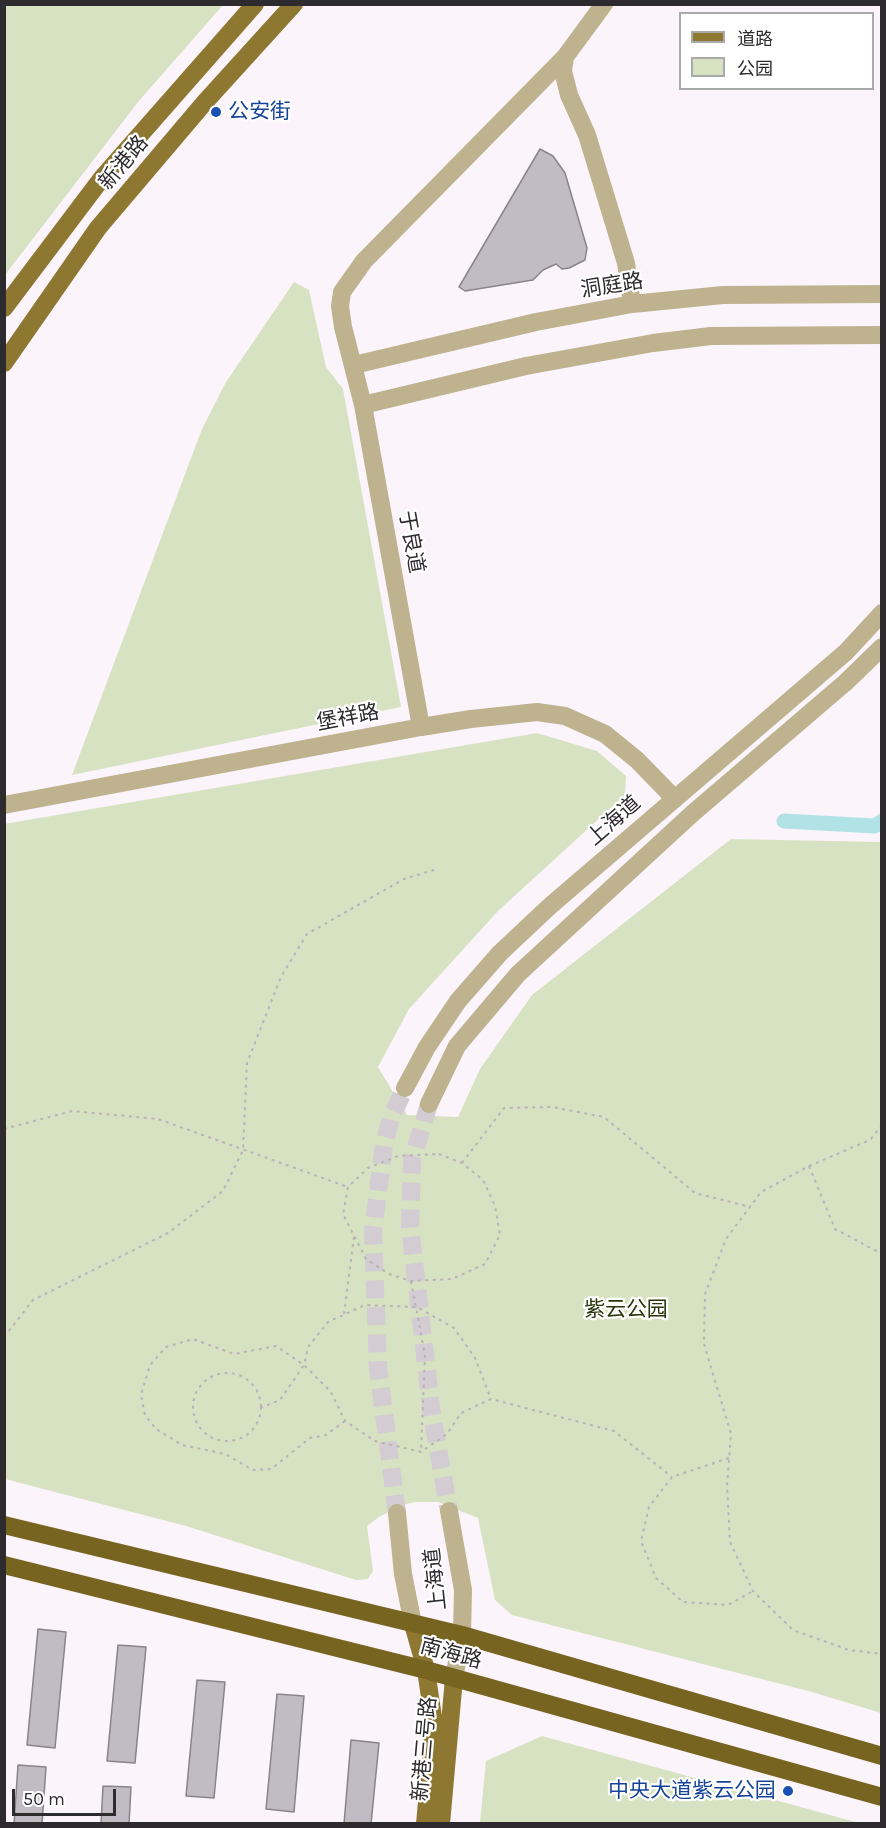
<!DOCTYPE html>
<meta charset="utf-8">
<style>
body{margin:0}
#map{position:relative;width:886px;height:1828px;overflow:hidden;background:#fcf4fb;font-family:Karla,"Noto Sans SC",sans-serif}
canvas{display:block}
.frame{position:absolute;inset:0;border:6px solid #2e2b2e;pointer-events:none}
.legend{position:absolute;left:679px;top:12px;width:195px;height:78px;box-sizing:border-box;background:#fff;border:2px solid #abaaab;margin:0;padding:8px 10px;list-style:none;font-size:18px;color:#2e2b2e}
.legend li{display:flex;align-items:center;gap:12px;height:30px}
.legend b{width:30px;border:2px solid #abaaab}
.scale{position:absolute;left:12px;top:1789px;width:104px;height:27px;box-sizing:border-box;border:3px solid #2e2b2e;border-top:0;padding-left:8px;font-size:18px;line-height:21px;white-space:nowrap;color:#2e2b2e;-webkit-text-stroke:4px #fff;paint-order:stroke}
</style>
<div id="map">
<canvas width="886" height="1828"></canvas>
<div class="frame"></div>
<ul class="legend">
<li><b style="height:8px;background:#8e7831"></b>道路</li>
<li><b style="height:16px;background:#d7e2c2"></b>公园</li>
</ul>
<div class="scale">50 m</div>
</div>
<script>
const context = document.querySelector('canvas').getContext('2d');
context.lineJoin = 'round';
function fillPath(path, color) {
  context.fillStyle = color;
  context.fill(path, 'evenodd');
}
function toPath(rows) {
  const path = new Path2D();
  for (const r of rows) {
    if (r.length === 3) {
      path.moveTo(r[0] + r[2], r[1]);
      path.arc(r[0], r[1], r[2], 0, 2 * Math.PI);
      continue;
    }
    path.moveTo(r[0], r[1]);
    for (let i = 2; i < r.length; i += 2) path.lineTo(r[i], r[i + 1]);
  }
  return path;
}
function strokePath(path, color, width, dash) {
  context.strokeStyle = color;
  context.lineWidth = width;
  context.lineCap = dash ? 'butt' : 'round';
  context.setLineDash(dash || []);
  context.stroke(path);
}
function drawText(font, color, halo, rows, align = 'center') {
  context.font = font + ' Karla,"Noto Sans SC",sans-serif';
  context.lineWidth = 4.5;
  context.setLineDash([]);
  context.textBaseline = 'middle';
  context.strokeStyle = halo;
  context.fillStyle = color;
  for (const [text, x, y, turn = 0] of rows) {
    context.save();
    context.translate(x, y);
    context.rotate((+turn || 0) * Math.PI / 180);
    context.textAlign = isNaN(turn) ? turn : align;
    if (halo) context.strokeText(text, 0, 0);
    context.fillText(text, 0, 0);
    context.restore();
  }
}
fillPath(toPath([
 [5,4,223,5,138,102,5,275],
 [294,282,309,290,326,367,343,389,401,707,72,775,202,429,226,382],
 [537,733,597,751,626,776,625,795,498,911,409,1009,378,1067,407,1115,458,1117,480,1069,532,995,731,839,881,842,881,1713,812,1692,512,1615,495,1600,478,1518,438,1502,416,1502,402,1505,379,1517,367,1526,373,1571,368,1579,356,1580,186,1526,5,1479,4,824],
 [542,1736,859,1823,480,1823,486,1761]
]), '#d7e2c2');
strokePath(toPath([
 [784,821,875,826,882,821]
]), '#b1e2e6', 15);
const building = toPath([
 [540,149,553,156,565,173,587,248,585,260,569,268,562,269,556,264,543,270,533,280,465,291,459,287,540,149],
 [38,1629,66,1632,55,1748,27,1745,38,1629],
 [118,1645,146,1647,135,1763,107,1761,118,1645],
 [197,1680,225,1682,214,1798,186,1796,197,1680],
 [277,1694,304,1696,294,1812,266,1809,277,1694],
 [351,1740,379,1743,371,1824,344,1824,351,1740],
 [18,1765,46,1767,42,1824,14,1824,18,1765],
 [103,1786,131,1787,129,1824,101,1824,103,1786]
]);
fillPath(building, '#c1bcc4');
strokePath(building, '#89848c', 1.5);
strokePath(toPath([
 [429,1104,412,1161,410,1227,432,1415,449,1511],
 [397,1513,378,1368,373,1231,384,1145,391,1118,405,1088]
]), '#d3ccd2', 18, [18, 9]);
strokePath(toPath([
 [882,1125,870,1140,809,1166,761,1192,726,1239,705,1294,704,1344,731,1434,727,1486,730,1542,753,1591,793,1630,849,1650,882,1654],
 [4,1129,72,1111,158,1119,348,1187],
 [439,1154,462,1163,483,1180,495,1206,500,1235,485,1264,452,1279,411,1281,389,1274,366,1259,343,1214,348,1187,368,1168,398,1156,439,1154],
 [462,1163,504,1108,552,1107,604,1117,695,1193,750,1207],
 [809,1166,835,1229,882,1254],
 [411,1281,425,1355,421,1451],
 [344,1314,354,1236],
 [4,1337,33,1300,168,1233,223,1191,243,1150,247,1063,281,977,307,934,404,879,437,869],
 [227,1407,34],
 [260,1408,280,1400,304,1365,308,1347,328,1322,365,1305,417,1307,454,1328,475,1358,491,1399],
 [345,1421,326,1435,310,1438,271,1469,253,1470,225,1454,182,1445,156,1429,145,1415,141,1395,150,1365,166,1347,193,1339,234,1354,276,1346,304,1365,331,1392,345,1421,375,1441,421,1452,447,1434,461,1413,491,1399,614,1431,672,1477],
 [729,1458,672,1477,649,1507,641,1541,656,1578,683,1602,728,1605,753,1591]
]), '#b9b3b8', 2, [3, 4.5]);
strokePath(toPath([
 [604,4,565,57,563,71,569,95,587,135,626,263,632,304],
 [354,365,536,322,632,304,723,295,882,294],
 [363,405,526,366,653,343,711,336,882,335],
 [421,727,363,405,343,327,340,306,342,292,364,261,565,57],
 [4,805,421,727,471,719,537,712,565,716,605,734,637,760,675,799],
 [405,1088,427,1047,458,1001,500,953,550,906,846,652,882,613],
 [429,1104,457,1046,518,974,693,813,846,682,882,647],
 [449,1511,463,1590,462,1635,454,1678],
 [397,1513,403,1574,413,1624]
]), '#beb28f', 18);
strokePath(toPath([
 [4,308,102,178,255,4],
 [4,363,98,228,205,102,294,4],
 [413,1624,426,1670,434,1724,425,1824],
 [441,1824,454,1678]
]), '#8e7831', 18);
strokePath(toPath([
 [4,1525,462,1635,882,1756],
 [4,1565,426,1670,882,1797]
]), '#786421', 18);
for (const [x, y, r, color] of [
 [216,112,6,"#1a4fb4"],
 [788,1791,6,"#1a4fb4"]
]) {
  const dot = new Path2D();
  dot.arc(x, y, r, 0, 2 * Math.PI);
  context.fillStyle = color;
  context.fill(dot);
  strokePath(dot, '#fff', 2);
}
drawText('21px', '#164399', '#fff', [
 ["公安街",228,112],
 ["中央大道紫云公园",776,1791,"right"]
], 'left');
drawText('21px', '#2e2b2e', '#fff', [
 ["新港路",124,163,-50],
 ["洞庭路",612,286,-9],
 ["于良道",411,542,80],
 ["堡祥路",348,718,-11],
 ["上海道",614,821,-41],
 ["上海道",436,1579,-96],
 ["南海路",451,1654,15],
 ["新港三号路",425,1749,-85]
]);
drawText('21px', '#2b350b', '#fff', [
 ["紫云公园",626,1310]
]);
</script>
